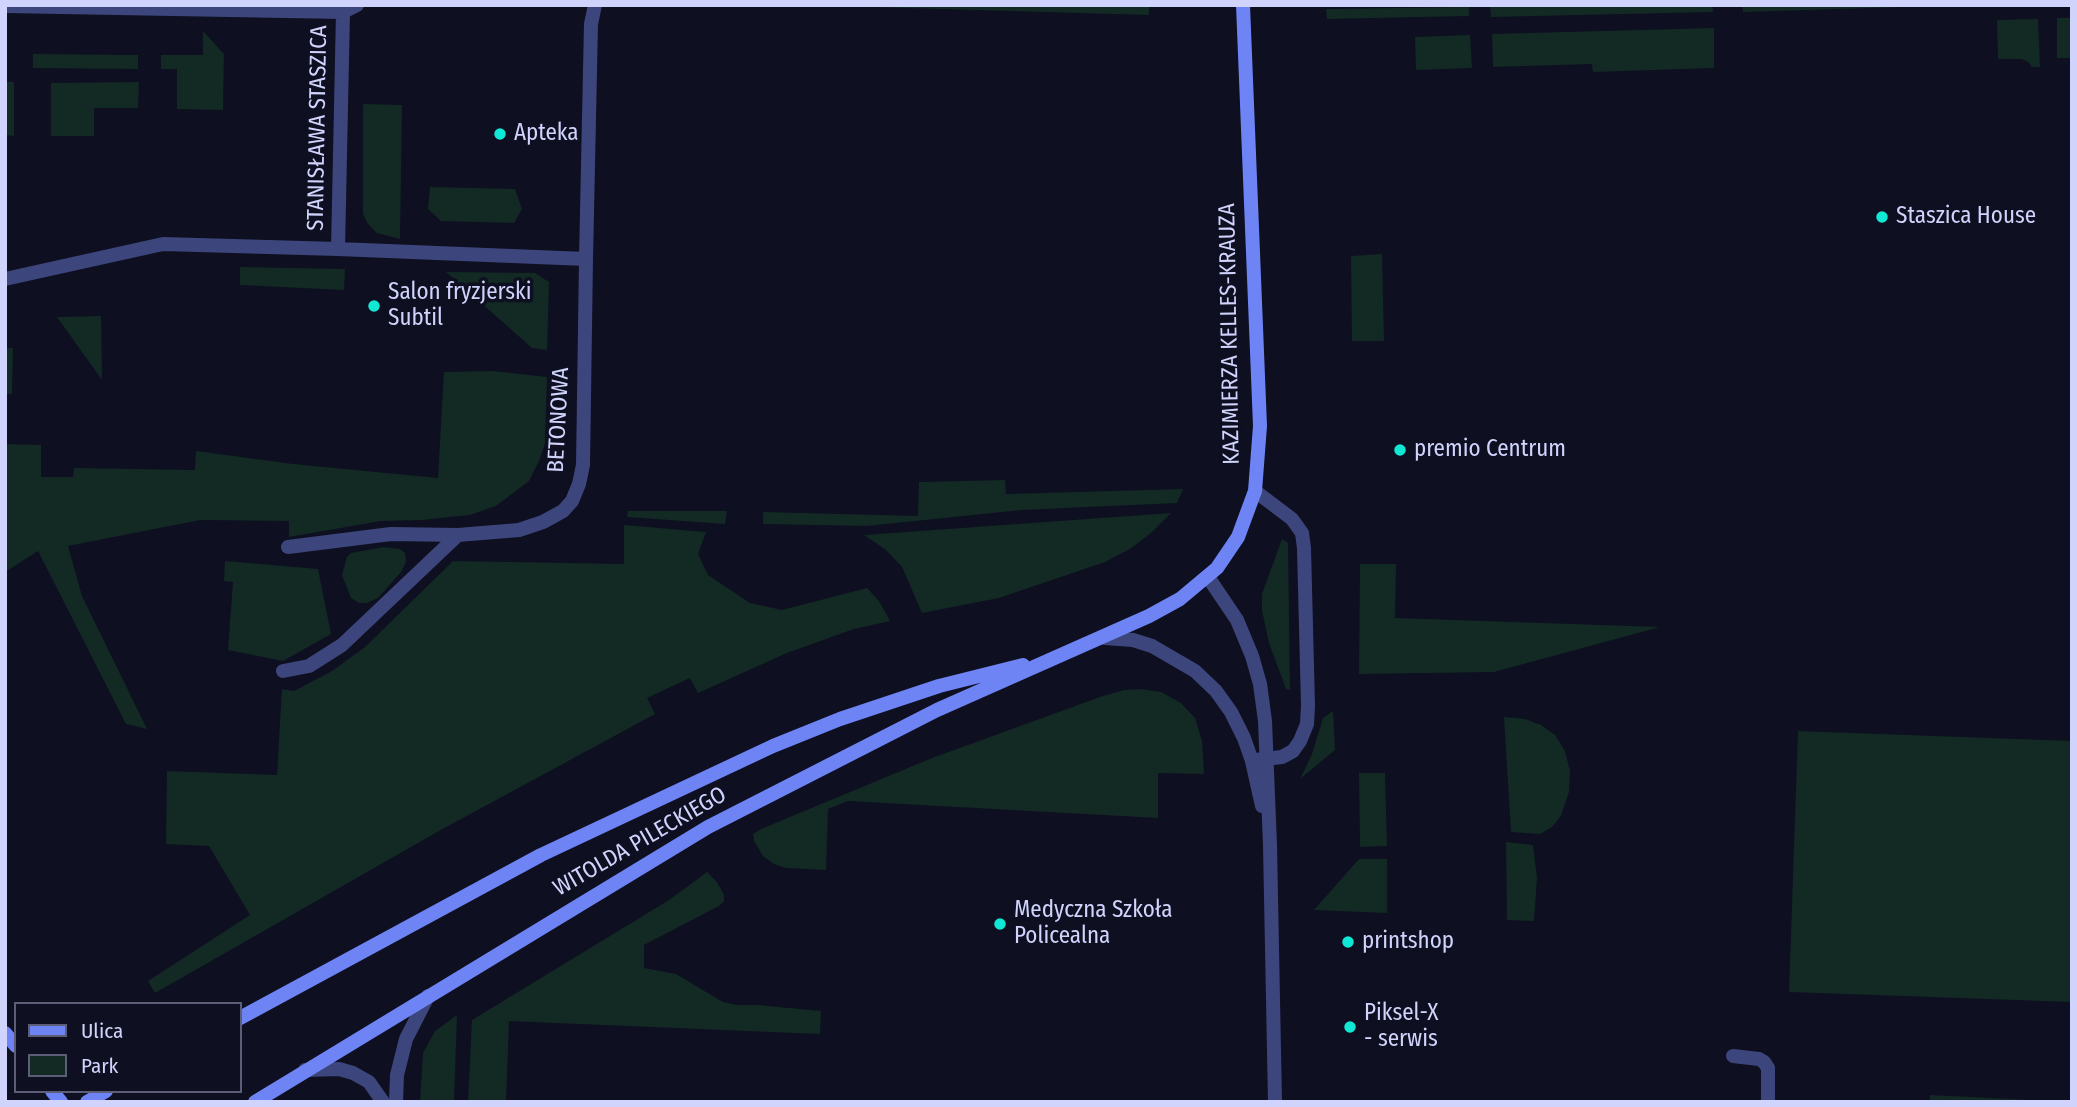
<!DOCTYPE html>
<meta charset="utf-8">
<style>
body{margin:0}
#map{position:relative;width:2077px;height:1107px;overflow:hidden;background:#0e0f20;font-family:"Fira Sans Condensed",sans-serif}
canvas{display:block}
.frame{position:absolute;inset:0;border:7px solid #d0d4fc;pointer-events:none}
.legend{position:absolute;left:14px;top:1002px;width:228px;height:91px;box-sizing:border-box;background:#0e0f20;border:2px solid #5c5e78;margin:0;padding:9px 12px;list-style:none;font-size:21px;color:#d0d4fc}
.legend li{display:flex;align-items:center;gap:14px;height:35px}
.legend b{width:35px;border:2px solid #5c5e78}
</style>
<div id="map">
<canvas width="2077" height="1107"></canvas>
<div class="frame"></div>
<ul class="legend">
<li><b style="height:9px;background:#6e84f5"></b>Ulica</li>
<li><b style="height:19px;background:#122924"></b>Park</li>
</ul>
</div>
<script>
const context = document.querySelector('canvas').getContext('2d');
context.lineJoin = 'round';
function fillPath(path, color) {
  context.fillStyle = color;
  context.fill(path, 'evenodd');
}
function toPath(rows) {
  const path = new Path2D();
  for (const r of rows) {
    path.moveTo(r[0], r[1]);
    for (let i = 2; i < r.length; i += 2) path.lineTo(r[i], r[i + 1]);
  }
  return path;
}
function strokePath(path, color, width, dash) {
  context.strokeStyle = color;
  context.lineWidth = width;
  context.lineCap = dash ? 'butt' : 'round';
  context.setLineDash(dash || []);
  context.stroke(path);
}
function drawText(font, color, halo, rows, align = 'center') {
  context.font = font + ' "Fira Sans Condensed",sans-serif';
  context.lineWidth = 7;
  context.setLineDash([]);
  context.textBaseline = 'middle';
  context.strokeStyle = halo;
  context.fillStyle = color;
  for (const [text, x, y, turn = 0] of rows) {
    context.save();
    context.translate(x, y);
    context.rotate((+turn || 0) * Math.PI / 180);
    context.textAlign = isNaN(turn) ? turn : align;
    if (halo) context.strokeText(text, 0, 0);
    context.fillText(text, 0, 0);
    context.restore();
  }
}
fillPath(toPath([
 [803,5,1094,5,1149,7,1149,15],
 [1712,5,1713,12,1491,17,1490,6],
 [1742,5,1968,5,1743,12],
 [1469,7,1469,16,1327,19,1326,9],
 [2057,18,2072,18,2072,58,2057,58],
 [2038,19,2040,67,2032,67,2027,61,2021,59,1998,59,1997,20],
 [1714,28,1714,68,1593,72,1592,64,1493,67,1492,34],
 [203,31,224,54,223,110,177,109,177,69,161,69,161,55,203,55],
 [1470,35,1472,68,1416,70,1415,37],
 [33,54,138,55,138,69,33,68],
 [5,82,14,82,14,136,5,135],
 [139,82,138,108,94,108,94,136,51,136,51,83],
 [363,104,402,105,400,239,377,233,368,224,363,214],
 [430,187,515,189,522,209,514,223,441,221,428,209],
 [1382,254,1384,341,1352,341,1351,256],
 [240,267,345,269,344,290,240,285],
 [446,272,535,273,549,282,547,350,532,348],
 [101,316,102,380,57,317],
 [5,348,13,348,12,394,5,394],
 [493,371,547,377,545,443,539,461,529,481,496,506,470,515,421,520,381,521,289,537,289,521,200,520,68,546,82,596,147,729,126,724,38,551,5,572,5,444,41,445,41,477,73,477,74,468,195,470,196,451,293,464,438,478,444,372],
 [1005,480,1006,494,1183,489,1177,503,1021,510,867,526,763,524,763,512,918,516,919,482],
 [628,511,727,511,725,524,627,517],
 [1171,513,1151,533,1130,549,1105,562,999,598,922,613,902,567,886,550,864,535],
 [624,525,706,532,698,554,708,575,750,603,782,610,867,588,879,601,890,621,854,629,787,653,698,693,690,678,647,698,655,714,439,831,155,993,148,981,250,915,209,846,166,844,167,771,277,775,282,689,294,691,332,671,365,647,453,561,624,564],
 [1282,539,1288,543,1290,690,1286,689,1269,643,1262,611,1262,594],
 [384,547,400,549,405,553,406,562,401,572,378,598,367,603,359,603,351,598,342,575,347,557,351,553],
 [225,561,318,569,331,634,283,661,228,650,233,582,224,581],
 [1360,564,1396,564,1395,618,1660,627,1494,672,1359,674],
 [1141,689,1161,692,1181,703,1195,718,1202,741,1204,774,1158,773,1158,818,848,801,828,809,826,870,786,868,774,864,763,856,754,841,753,834,761,829,932,758,1100,697,1124,690],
 [1333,711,1335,750,1300,779,1312,754,1323,718],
 [1504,717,1525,719,1541,725,1555,735,1565,751,1570,771,1569,792,1561,816,1552,827,1540,834,1511,832],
 [1798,731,2072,741,2072,1002,1789,992],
 [1359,773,1385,773,1387,846,1360,847],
 [1506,842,1533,845,1537,878,1534,921,1507,920],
 [1359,859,1387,859,1387,913,1314,910],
 [707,872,717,882,724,895,724,901,719,906,644,945,644,968,676,974,723,1002,737,1005,757,1005,821,1011,820,1034,509,1021,506,1102,468,1102,472,1020,669,900],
 [457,1015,454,1102,420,1102,423,1053,435,1031],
 [1930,1095,2070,1102,1930,1102]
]), '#122924');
strokePath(toPath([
 [5,279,163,244,338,249],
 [1255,491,1292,519,1302,533,1304,548,1308,706,1307,724,1300,741,1293,751,1282,757,1256,760],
 [288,547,391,534,458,535,519,530,543,522,563,511,572,501,579,484,583,465,586,259],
 [283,671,309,666,342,645,458,535],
 [1733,1056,1759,1059,1764,1062,1768,1068,1768,1102],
 [305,1070,339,1069,353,1073,369,1082,383,1102],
 [396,1102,397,1075,406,1039,428,996]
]), '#3d467c', 14);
strokePath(toPath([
 [5,6,343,12,357,5],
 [343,12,338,249,586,259,591,24,595,5],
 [1208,577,1237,620,1252,656,1260,684,1265,721,1270,845,1275,1102],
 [1105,638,1133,640,1152,646,1195,671,1216,691,1231,712,1244,738,1252,761,1262,806]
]), '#3d467c', 14);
strokePath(toPath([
 [240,1018,541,855,773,746,840,719,939,686,1023,665],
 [5,1033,16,1046],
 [52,1091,61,1102],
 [87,1102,106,1091],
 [255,1102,708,827,937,710,1149,616,1180,599,1217,568,1238,537,1255,491,1260,426,1243,5]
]), '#6e84f5', 14);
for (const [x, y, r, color] of [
 [500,134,7,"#10e8d5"],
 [1882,217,7,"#10e8d5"],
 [374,306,7,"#10e8d5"],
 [1400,450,7,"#10e8d5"],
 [1000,924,7,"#10e8d5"],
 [1348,942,7,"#10e8d5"],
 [1350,1027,7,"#10e8d5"]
]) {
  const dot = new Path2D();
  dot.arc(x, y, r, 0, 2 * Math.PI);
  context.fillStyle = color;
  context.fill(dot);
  strokePath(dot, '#0e0f20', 2.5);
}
drawText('23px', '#d0d4fc', '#0e0f20', [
 ["STANISŁAWA STASZICA",318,128,-89],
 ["KAZIMIERZA KELLES-KRAUZA",1230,334,-91],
 ["BETONOWA",559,420,-87],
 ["WITOLDA PILECKIEGO",640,842,-30]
]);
drawText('23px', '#d0d4fc', '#0e0f20', [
 ["Apteka",514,134],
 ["Staszica House",1896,217],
 ["Salon fryzjerski",388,293],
 ["Subtil",388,319],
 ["premio Centrum",1414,450],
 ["Medyczna Szkoła",1014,911],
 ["Policealna",1014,937],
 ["printshop",1362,942],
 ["Piksel-X",1364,1014],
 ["- serwis",1364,1040]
], 'left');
</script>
